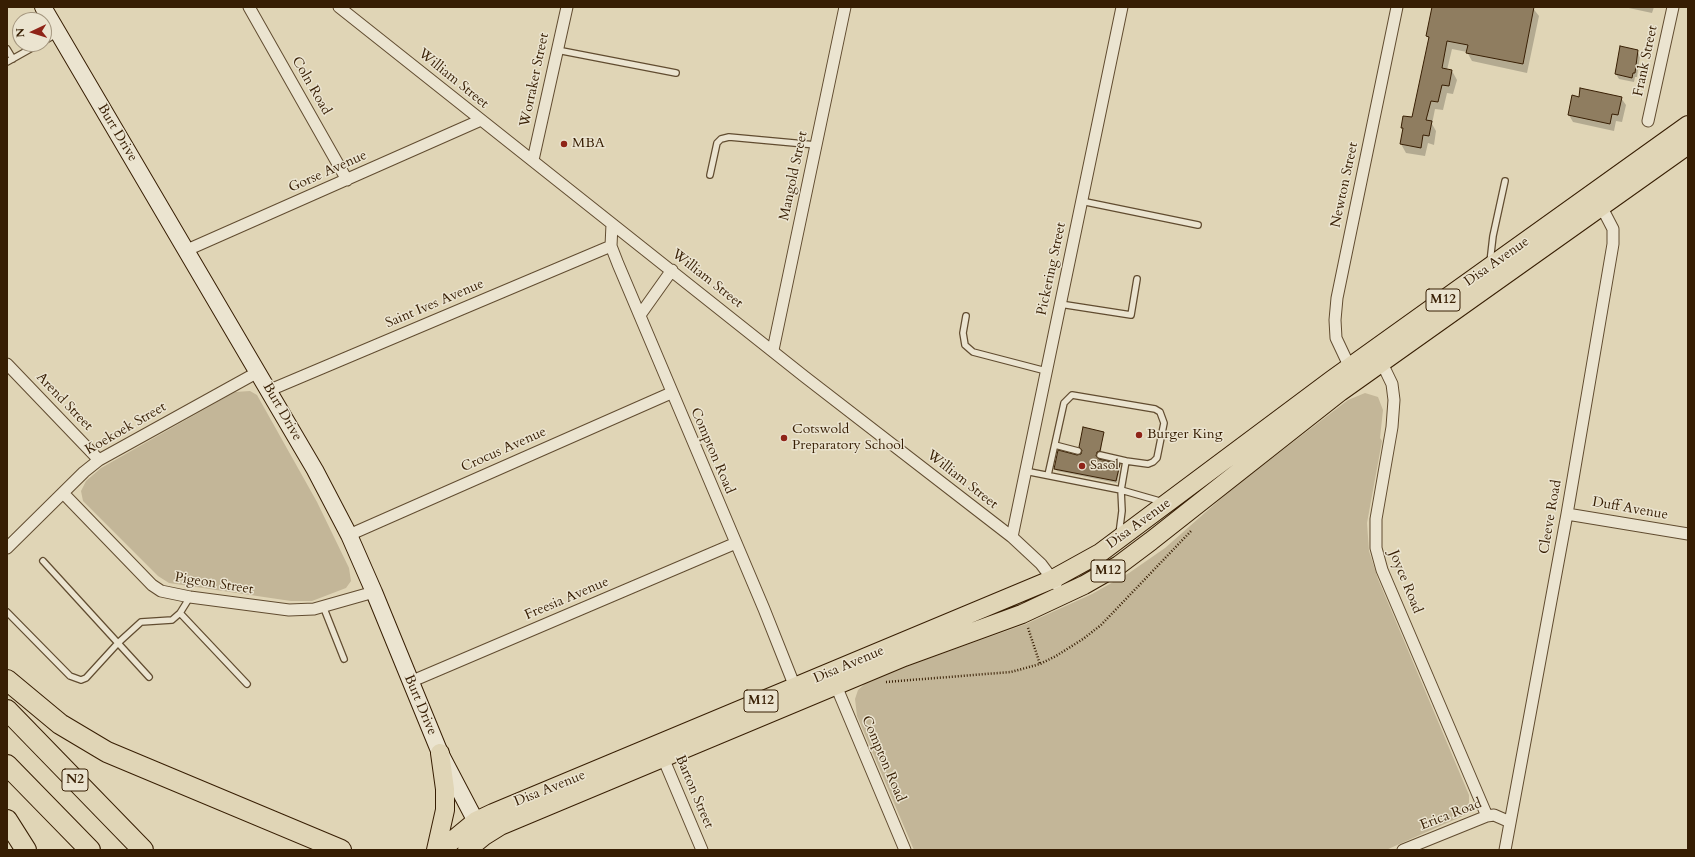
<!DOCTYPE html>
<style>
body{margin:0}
#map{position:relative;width:1695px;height:857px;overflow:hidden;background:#e0d5b6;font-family:Cardo,serif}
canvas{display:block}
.frame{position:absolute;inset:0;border:8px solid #371e03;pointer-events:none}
.north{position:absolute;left:12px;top:12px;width:40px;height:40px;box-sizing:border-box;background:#ebe4d0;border:1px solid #a3957e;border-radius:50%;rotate:266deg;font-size:11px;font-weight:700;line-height:16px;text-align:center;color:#371e03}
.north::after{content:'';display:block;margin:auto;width:14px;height:18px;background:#8f2418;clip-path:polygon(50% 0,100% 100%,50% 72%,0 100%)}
</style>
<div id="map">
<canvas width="1695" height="857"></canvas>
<div class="frame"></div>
<div class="north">N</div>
</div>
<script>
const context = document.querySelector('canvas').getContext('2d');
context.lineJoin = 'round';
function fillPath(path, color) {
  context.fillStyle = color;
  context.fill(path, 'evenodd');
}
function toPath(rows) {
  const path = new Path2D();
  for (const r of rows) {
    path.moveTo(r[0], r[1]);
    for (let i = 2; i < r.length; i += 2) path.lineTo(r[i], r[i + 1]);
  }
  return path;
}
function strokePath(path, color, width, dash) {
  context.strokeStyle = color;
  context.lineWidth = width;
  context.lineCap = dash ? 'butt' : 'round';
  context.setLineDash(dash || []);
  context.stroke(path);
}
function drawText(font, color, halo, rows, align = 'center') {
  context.font = font + ' Cardo,serif';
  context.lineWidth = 3;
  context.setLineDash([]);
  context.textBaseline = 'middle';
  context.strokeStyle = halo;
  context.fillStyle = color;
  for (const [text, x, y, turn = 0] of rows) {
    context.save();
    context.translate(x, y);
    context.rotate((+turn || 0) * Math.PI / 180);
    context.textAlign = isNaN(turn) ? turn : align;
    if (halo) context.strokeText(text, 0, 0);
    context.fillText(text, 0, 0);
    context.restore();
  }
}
fillPath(toPath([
 [250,391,257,395,317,502,349,568,351,581,346,588,312,601,291,601,169,583,158,576,83,501,81,491,86,481,101,468,235,392],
 [1365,393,1378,397,1383,410,1380,438,1382,441,1367,523,1369,551,1378,579,1469,795,1469,808,1465,815,1386,850,914,850,857,716,855,699,858,690,868,681,887,673,1026,624,1092,594,1129,573,1165,548,1233,488,1348,400]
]), '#c3b698');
fillPath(toPath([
 [1433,7,1532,7,1539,16,1527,73,1472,61,1467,52,1452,49,1447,70,1452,71,1457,80,1453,94,1447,93,1443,110,1435,109,1432,124,1436,131,1434,145,1428,143,1425,156,1406,153,1401,144,1404,117,1413,118,1430,40,1427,36],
 [1624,7,1654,7,1652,13],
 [1620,47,1637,51,1640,56,1637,77,1635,77,1634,82,1619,79,1616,74],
 [1580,98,1621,98,1626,105,1622,122,1616,121,1614,131,1573,122,1569,115],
 [1103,432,1101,453,1097,454,1097,458,1119,465,1120,467,1117,483,1057,471,1055,469,1059,451,1079,456]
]), '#0003');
const building = toPath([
 [1432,7,1534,7,1523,64,1466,53,1468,45,1447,41,1442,68,1452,70,1449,86,1442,85,1438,102,1431,101,1426,120,1432,121,1429,136,1423,135,1421,148,1400,144,1403,128,1401,128,1403,116,1412,117,1429,37,1426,36,1432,7],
 [1620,46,1638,50,1635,73,1633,73,1632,78,1615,74,1620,46],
 [1580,88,1622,97,1618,115,1612,114,1610,124,1568,115,1572,95,1579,97,1580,88],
 [1083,427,1104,432,1100,451,1097,452,1096,456,1099,459,1120,464,1116,481,1054,469,1058,450,1077,455,1081,454,1082,450,1079,447,1083,427]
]);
fillPath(building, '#8f7d60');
strokePath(building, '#371e03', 1);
const lane = toPath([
 [44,41,58,33],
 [7,49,13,59],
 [557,50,676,73],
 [7,62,39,44],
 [710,175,717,143,721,139,729,137,816,145],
 [1081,201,1198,225],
 [1490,262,1493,236,1505,181],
 [1060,304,1131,315,1137,279],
 [966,316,963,333,965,345,973,352,1046,371],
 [1055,445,1078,451],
 [1100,455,1126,461],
 [1025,471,1121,490,1163,502],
 [1048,475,1064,403,1072,395,1155,409,1160,412,1164,423,1157,458,1153,462,1148,464,1126,461,1121,490,1122,511,1119,534],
 [43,561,149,677],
 [323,606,344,659],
 [7,612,70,676,81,680,86,678,118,643,141,622,172,620,180,613,190,597],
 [180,613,247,684]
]);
const street = toPath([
 [249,7,347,180],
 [339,7,805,377,1012,537,1041,564,1056,584],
 [1648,121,1673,7],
 [533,160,567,7],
 [612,224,611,246,618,264,764,609,797,692],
 [187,250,481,120],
 [640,315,672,270],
 [773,350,845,7],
 [1379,357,1392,384,1394,400,1392,427,1376,519,1376,548,1382,570,1487,816],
 [7,364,99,460],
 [1352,372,1336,338,1335,320,1337,298,1397,7],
 [270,390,611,246],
 [63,493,152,585,161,591,190,597,289,610,314,609,374,592],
 [1567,514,1688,534],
 [349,535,671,393],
 [1012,537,1122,7],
 [7,548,84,472,99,460,258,372],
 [834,681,905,850],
 [410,682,736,543],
 [661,753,702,850],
 [1403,850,1487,816,1494,815,1510,822],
 [1505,850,1567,514,1613,244,1613,229,1599,202]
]);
const secondary = toPath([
 [43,7,315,470,349,535,374,592,440,753,482,833]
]);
const primary = toPath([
 [436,850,445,810,445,789,440,753],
 [441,850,476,821,493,813,1053,579,1100,553,1333,379,1688,125],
 [467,850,484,836,500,826,904,657,1022,614,1084,585,1119,565,1151,541,1340,392,1688,145]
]);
const highway = toPath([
 [7,680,60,724,107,752,341,850],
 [7,710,143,850],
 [7,765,90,850],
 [7,820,26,850]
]);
strokePath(lane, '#614c30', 8);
strokePath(street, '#614c30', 13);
strokePath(secondary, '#371e03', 18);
strokePath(primary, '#371e03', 20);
strokePath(highway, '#371e03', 22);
strokePath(toPath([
 [1028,628,1040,664],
 [886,682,1011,672,1040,664,1056,656,1083,639,1101,625,1192,530]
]), '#371e03', 2.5, [1, 2]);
strokePath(lane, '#ebe4d0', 5.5);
strokePath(street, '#ebe4d0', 11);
strokePath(secondary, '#ebe4d0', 16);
strokePath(primary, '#e0d5b6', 18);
strokePath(highway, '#e0d5b6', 20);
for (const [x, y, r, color] of [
 [564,144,4,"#8f2418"],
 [1139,435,4,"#8f2418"],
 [784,438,4,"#8f2418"],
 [1082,466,4,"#8f2418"]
]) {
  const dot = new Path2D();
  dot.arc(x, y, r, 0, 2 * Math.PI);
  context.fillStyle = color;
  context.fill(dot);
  strokePath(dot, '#ebe4d0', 1.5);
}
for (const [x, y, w] of [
 [1443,300,34],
 [1108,571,34],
 [761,701,34],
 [75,780,26]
]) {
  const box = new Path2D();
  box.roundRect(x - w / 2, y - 11, w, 22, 3);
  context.fillStyle = '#ebe4d0';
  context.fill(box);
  strokePath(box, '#371e03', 1);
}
drawText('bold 13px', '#371e03', null, [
 ["M12",1443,300],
 ["M12",1108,571],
 ["M12",761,701],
 ["N2",75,780]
]);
drawText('14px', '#371e03', '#ebe4d0', [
 ["Frank Street",1646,61,-78],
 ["William Street",453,79,39],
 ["Worraker Street",535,80,-78],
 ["Coln Road",311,86,60],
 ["Burt Drive",117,133,59],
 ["Gorse Avenue",328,172,-24],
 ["Mangold Street",794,176,-78],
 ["Newton Street",1345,185,-78],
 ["Disa Avenue",1497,262,-35],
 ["Pickering Street",1052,269,-78],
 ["William Street",707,279,38],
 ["Saint Ives Avenue",435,304,-23],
 ["Arend Street",64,402,46],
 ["Burt Drive",282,412,60],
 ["Koekoek Street",126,429,-30],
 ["Crocus Avenue",504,450,-24],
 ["Compton Road",712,451,67],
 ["William Street",962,480,38],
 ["Duff Avenue",1630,509,10],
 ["Cleeve Road",1551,517,-80],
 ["Disa Avenue",1139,524,-36],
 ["Joyce Road",1405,582,68],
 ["Pigeon Street",214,584,9],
 ["Freesia Avenue",567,599,-23],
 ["Disa Avenue",849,665,-23],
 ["Burt Drive",420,705,67],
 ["Compton Road",883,759,67],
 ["Disa Avenue",550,789,-22],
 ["Barton Street",694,792,67],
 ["Erica Road",1451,815,-21]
]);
drawText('14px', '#371e03', '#ebe4d0', [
 ["MBA",572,144],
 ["Cotswold",792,430],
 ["Preparatory School",792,446],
 ["Burger King",1147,435],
 ["Sasol",1090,466]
], 'left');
</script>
